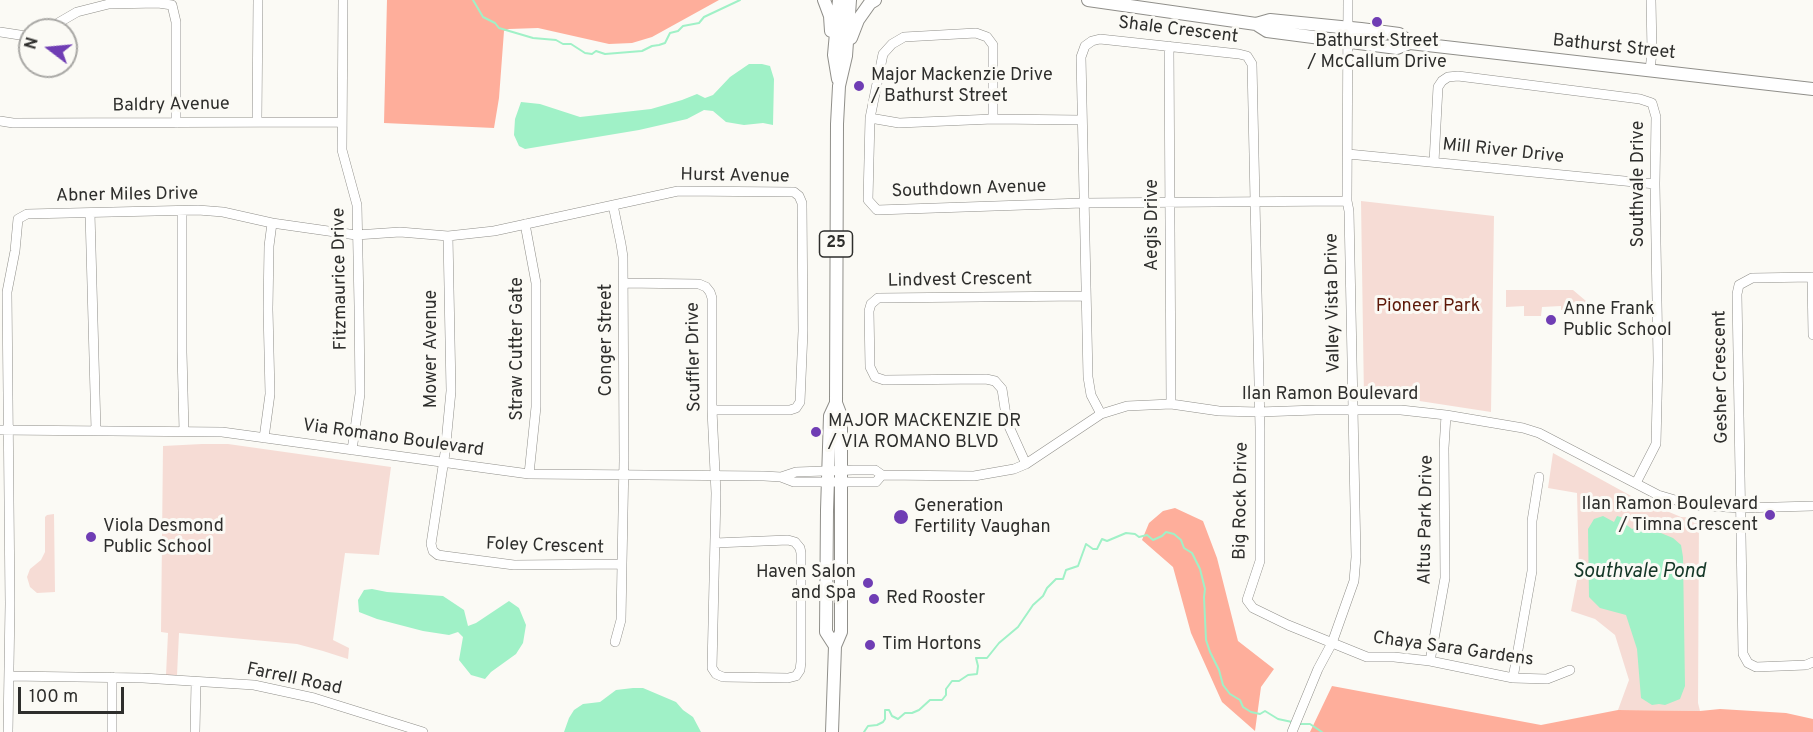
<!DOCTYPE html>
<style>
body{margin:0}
#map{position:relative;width:1813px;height:732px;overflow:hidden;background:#fbfaf5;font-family:Overpass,sans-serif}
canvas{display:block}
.north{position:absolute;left:18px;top:18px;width:60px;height:60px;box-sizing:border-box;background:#fbfaf5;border:2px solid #a9a8a5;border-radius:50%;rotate:286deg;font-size:16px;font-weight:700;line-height:24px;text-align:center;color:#2e2e2c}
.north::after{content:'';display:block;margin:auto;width:21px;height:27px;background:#6f3db4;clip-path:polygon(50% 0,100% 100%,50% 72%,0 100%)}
.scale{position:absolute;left:18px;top:687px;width:106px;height:27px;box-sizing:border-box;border:3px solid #2e2e2c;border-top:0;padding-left:8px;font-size:18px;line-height:21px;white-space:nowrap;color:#2e2e2c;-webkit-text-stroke:4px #fbfaf5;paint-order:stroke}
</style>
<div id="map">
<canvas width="1813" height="732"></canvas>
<div class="north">N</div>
<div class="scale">100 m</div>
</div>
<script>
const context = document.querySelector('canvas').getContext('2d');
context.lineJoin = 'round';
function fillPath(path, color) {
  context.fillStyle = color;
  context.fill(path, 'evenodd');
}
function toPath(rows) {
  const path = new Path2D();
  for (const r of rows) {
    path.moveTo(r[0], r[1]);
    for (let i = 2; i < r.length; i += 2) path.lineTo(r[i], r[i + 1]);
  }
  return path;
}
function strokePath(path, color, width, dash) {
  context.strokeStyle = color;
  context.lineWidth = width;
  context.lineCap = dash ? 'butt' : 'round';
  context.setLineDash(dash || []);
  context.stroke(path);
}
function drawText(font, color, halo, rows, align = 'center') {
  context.font = font + ' Overpass,sans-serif';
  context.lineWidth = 6;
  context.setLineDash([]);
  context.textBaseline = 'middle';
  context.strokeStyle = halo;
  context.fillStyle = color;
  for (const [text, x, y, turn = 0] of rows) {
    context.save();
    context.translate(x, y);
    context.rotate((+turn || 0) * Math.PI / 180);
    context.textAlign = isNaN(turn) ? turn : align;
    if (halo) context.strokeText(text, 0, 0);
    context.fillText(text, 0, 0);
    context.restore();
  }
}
fillPath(toPath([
 [1361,201,1494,216,1491,412,1400,398,1364,399],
 [1506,290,1573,290,1586,301,1581,310,1561,310,1561,306,1542,307,1541,316,1524,316,1524,306,1506,307],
 [202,444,228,444,391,467,379,555,345,553,333,640,349,648,348,659,323,651,297,644,179,633,177,675,166,675,168,633,161,632,163,446],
 [1553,453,1633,497,1681,517,1699,518,1698,703,1700,711,1618,710,1629,680,1615,635,1595,619,1571,611,1579,570,1577,493,1548,488],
 [54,514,55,592,37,593,30,587,27,577,30,569,41,560,45,552,45,517,47,515]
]), '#f6dcd5');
fillPath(toPath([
 [387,0,719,0,652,37,632,43,609,44,538,28,509,29,504,31,499,98,494,128,384,123],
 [1175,508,1203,521,1217,558,1238,641,1274,669,1261,687,1255,731,1222,702,1191,633,1173,567,1142,540,1149,523,1163,511],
 [1332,686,1541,725,1618,710,1700,711,1720,709,1786,713,1813,719,1813,732,1310,732]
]), '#feae9b');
fillPath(toPath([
 [749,64,762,64,770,66,774,79,773,125,763,123,744,125,726,122,713,111,704,110,687,119,639,130,525,149,519,146,514,135,515,119,521,102,540,104,580,117,651,109,682,100,697,94,705,98,713,95,730,77],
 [1603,516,1614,522,1617,516,1624,518,1624,523,1632,529,1639,526,1656,531,1673,538,1681,545,1683,557,1685,686,1680,699,1665,705,1659,704,1652,705,1641,698,1637,649,1626,615,1600,608,1589,597,1588,529,1594,519],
 [372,589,387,592,443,596,464,610,468,626,476,623,509,601,519,608,526,625,523,643,516,654,491,672,485,679,471,675,459,660,463,637,458,632,449,635,423,631,377,619,359,612,358,600,364,590],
 [633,688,643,688,676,702,683,710,693,717,701,732,564,732,569,718,574,710,583,704,600,702,616,690]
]), '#a0f1c7');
strokePath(toPath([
 [473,0,483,17,495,23,499,28,533,38,556,40,563,44,571,44,585,53,592,54,596,51,605,54,642,51,652,46,659,45,665,43,670,33,678,31,683,26,699,23,704,17,740,0],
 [1298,724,1310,724,1322,732],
 [864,732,868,726,877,725,883,722,885,719,885,710,889,710,892,716,898,719,905,713,912,713,919,710,930,700,942,700,946,695,946,689,952,681,959,681,968,675,977,674,978,666,976,658,987,658,999,643,1018,627,1033,605,1043,596,1047,588,1056,579,1063,579,1066,570,1078,566,1086,544,1093,549,1097,549,1102,539,1107,541,1126,533,1135,534,1139,537,1147,535,1153,540,1162,536,1166,532,1174,534,1181,540,1184,548,1192,553,1200,569,1205,589,1204,597,1206,640,1210,652,1219,670,1223,685,1230,694,1240,700,1243,707,1251,712,1260,714,1265,711,1278,719,1292,722]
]), '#a0f1c7', 2);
const minor = toPath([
 [343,0,342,150,357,205,359,306,360,394,352,450],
 [46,30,77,12,109,4,158,3,172,5,176,22,176,123],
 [0,32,26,36,30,35],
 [1169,46,1171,404],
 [1650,70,1652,52,1651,0],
 [870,118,899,123,993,119,1081,120],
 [993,119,993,45,987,37,976,33,904,37,892,44,883,54,870,118,868,200,877,210,1083,203,1347,201],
 [0,121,13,123,342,122],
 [257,121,258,0],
 [1348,154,1655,184],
 [1434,162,1438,87,1442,81,1448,77,1458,76,1640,99,1652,103,1656,117,1655,184,1658,360,1656,444,1636,483],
 [182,211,182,352,184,431],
 [90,213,96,430],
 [525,224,536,283,536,407,529,474],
 [448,236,451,391,445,453,431,544,433,551,438,555,445,556,514,565,622,564,624,460,623,257,621,244,613,205],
 [1812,277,1813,335],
 [1813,277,1752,278,1739,285,1737,294,1743,654,1748,663,1756,667,1806,665,1813,662],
 [623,283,699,284,706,287,710,292,712,298,712,410,716,493,712,668,716,674,723,677,788,678,796,676,800,670,801,662,801,553,800,548,795,542,788,540,715,543],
 [1101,414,1091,395,1088,377,1081,57,1085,46,1092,41,1100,39,1239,54,1247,56,1252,64,1260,428,1260,561,1247,600,1253,608,1288,625,1367,657,1394,657,1430,661,1513,678,1547,679,1570,670],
 [0,430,222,432,529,474,764,476,781,477,794,482,876,482,882,475],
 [264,438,270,394,268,309,269,246,272,223],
 [1026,464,1007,422,1002,389,995,381,986,379,884,380,875,377,870,367,869,311,871,304,878,298,1085,296],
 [781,477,796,472,853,470,875,470,882,475,974,476,1014,469,1026,464,1101,414,1127,406,1171,404,1219,411,1259,412,1316,410,1401,410,1446,415,1523,428,1539,433,1658,495,1692,505,1741,508,1813,506],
 [615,642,621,620,622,564],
 [1430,661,1445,578,1444,448,1446,415],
 [10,676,143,678,254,685,314,698,423,732],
 [1513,678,1532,571,1532,521,1539,477],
 [8,732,10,604,7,292,15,251,18,219,27,214,198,210,223,212,272,223,356,235,400,232,448,236,494,231,678,191,794,192,799,196,802,203,803,331,800,402,796,408,790,410,712,410],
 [112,732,112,677],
 [195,732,196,682],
 [1292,732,1318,669,1332,643,1354,581,1356,557,1349,211,1347,201,1348,0]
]);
const major = toPath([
 [824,0,830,16,831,31],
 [1088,0,1256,24,1267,31,1397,48,1410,43,1813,89],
 [1256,24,1270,20,1361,29,1399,34,1410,43],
 [851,38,858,20,870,3,875,0],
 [838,79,834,55,839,0],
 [835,646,826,632,827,510,830,416,836,403,837,124,839,86,846,56,850,0],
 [832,732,835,646,841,632,841,416,836,403]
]);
strokePath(minor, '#908f8a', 10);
strokePath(major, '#908f8a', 14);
strokePath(minor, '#fff', 9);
strokePath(major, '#fff', 12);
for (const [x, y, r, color] of [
 [1377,22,6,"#6f3db4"],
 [859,86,6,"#6f3db4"],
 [1551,320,6,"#6f3db4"],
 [816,432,6,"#6f3db4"],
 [1770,515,6,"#6f3db4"],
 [901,517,8,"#6f3db4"],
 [91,537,6,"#6f3db4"],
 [868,583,6,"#6f3db4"],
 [874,599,6,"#6f3db4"],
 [870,645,6,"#6f3db4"]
]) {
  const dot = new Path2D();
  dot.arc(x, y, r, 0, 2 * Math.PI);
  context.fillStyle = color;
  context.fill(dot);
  strokePath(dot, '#fbfaf5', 2);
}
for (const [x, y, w] of [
 [836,244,33]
]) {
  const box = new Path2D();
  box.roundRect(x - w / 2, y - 13, w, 26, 4.5);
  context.fillStyle = '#fbfaf5';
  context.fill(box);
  strokePath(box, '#2e2e2c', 1.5);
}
drawText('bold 16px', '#2e2e2c', null, [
 ["25",836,244]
]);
drawText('18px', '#2e2e2c', '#fbfaf5', [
 ["Shale Crescent",1178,31,7],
 ["Bathurst Street",1614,48,6],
 ["Baldry Avenue",171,106,-1],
 ["Mill River Drive",1503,152,6],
 ["Hurst Avenue",735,177,1],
 ["Southvale Drive",1639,184,-90],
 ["Southdown Avenue",969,190,-2],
 ["Abner Miles Drive",127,196,-1],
 ["Aegis Drive",1153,225,-90],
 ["Fitzmaurice Drive",341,279,-91],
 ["Lindvest Crescent",960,281,-1],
 ["Valley Vista Drive",1334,303,-91],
 ["Conger Street",607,340,-90],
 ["Mower Avenue",432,349,-90],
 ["Straw Cutter Gate",518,349,-90],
 ["Scuffler Drive",695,357,-91],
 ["Gesher Crescent",1722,377,-91],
 ["Ilan Ramon Boulevard",1330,395],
 ["Via Romano Boulevard",393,439,8],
 ["Big Rock Drive",1242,501,-89],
 ["Altus Park Drive",1427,520,-89],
 ["Foley Crescent",545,547,2],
 ["Chaya Sara Gardens",1453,650,8],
 ["Farrell Road",294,680,12]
]);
drawText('18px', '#2e2e2c', '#fbfaf5', [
 ["Bathurst Street",1377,42,"center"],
 ["/ McCallum Drive",1377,63,"center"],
 ["Major Mackenzie Drive",871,76],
 ["/ Bathurst Street",871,97],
 ["Anne Frank",1563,310],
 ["Public School",1563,331],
 ["MAJOR MACKENZIE DR",828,422],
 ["/ VIA ROMANO BLVD",828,443],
 ["Ilan Ramon Boulevard",1758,505,"right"],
 ["/ Timna Crescent",1758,526,"right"],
 ["Generation",914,507],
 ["Fertility Vaughan",914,528],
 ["Viola Desmond",103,527],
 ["Public School",103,548],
 ["Haven Salon",856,573,"right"],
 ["and Spa",856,594,"right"],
 ["Red Rooster",886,599],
 ["Tim Hortons",882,645]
], 'left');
drawText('18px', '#5d1909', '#fbfaf5', [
 ["Pioneer Park",1428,307]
]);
drawText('italic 20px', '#143727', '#fbfaf5', [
 ["Southvale Pond",1639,573]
]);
</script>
